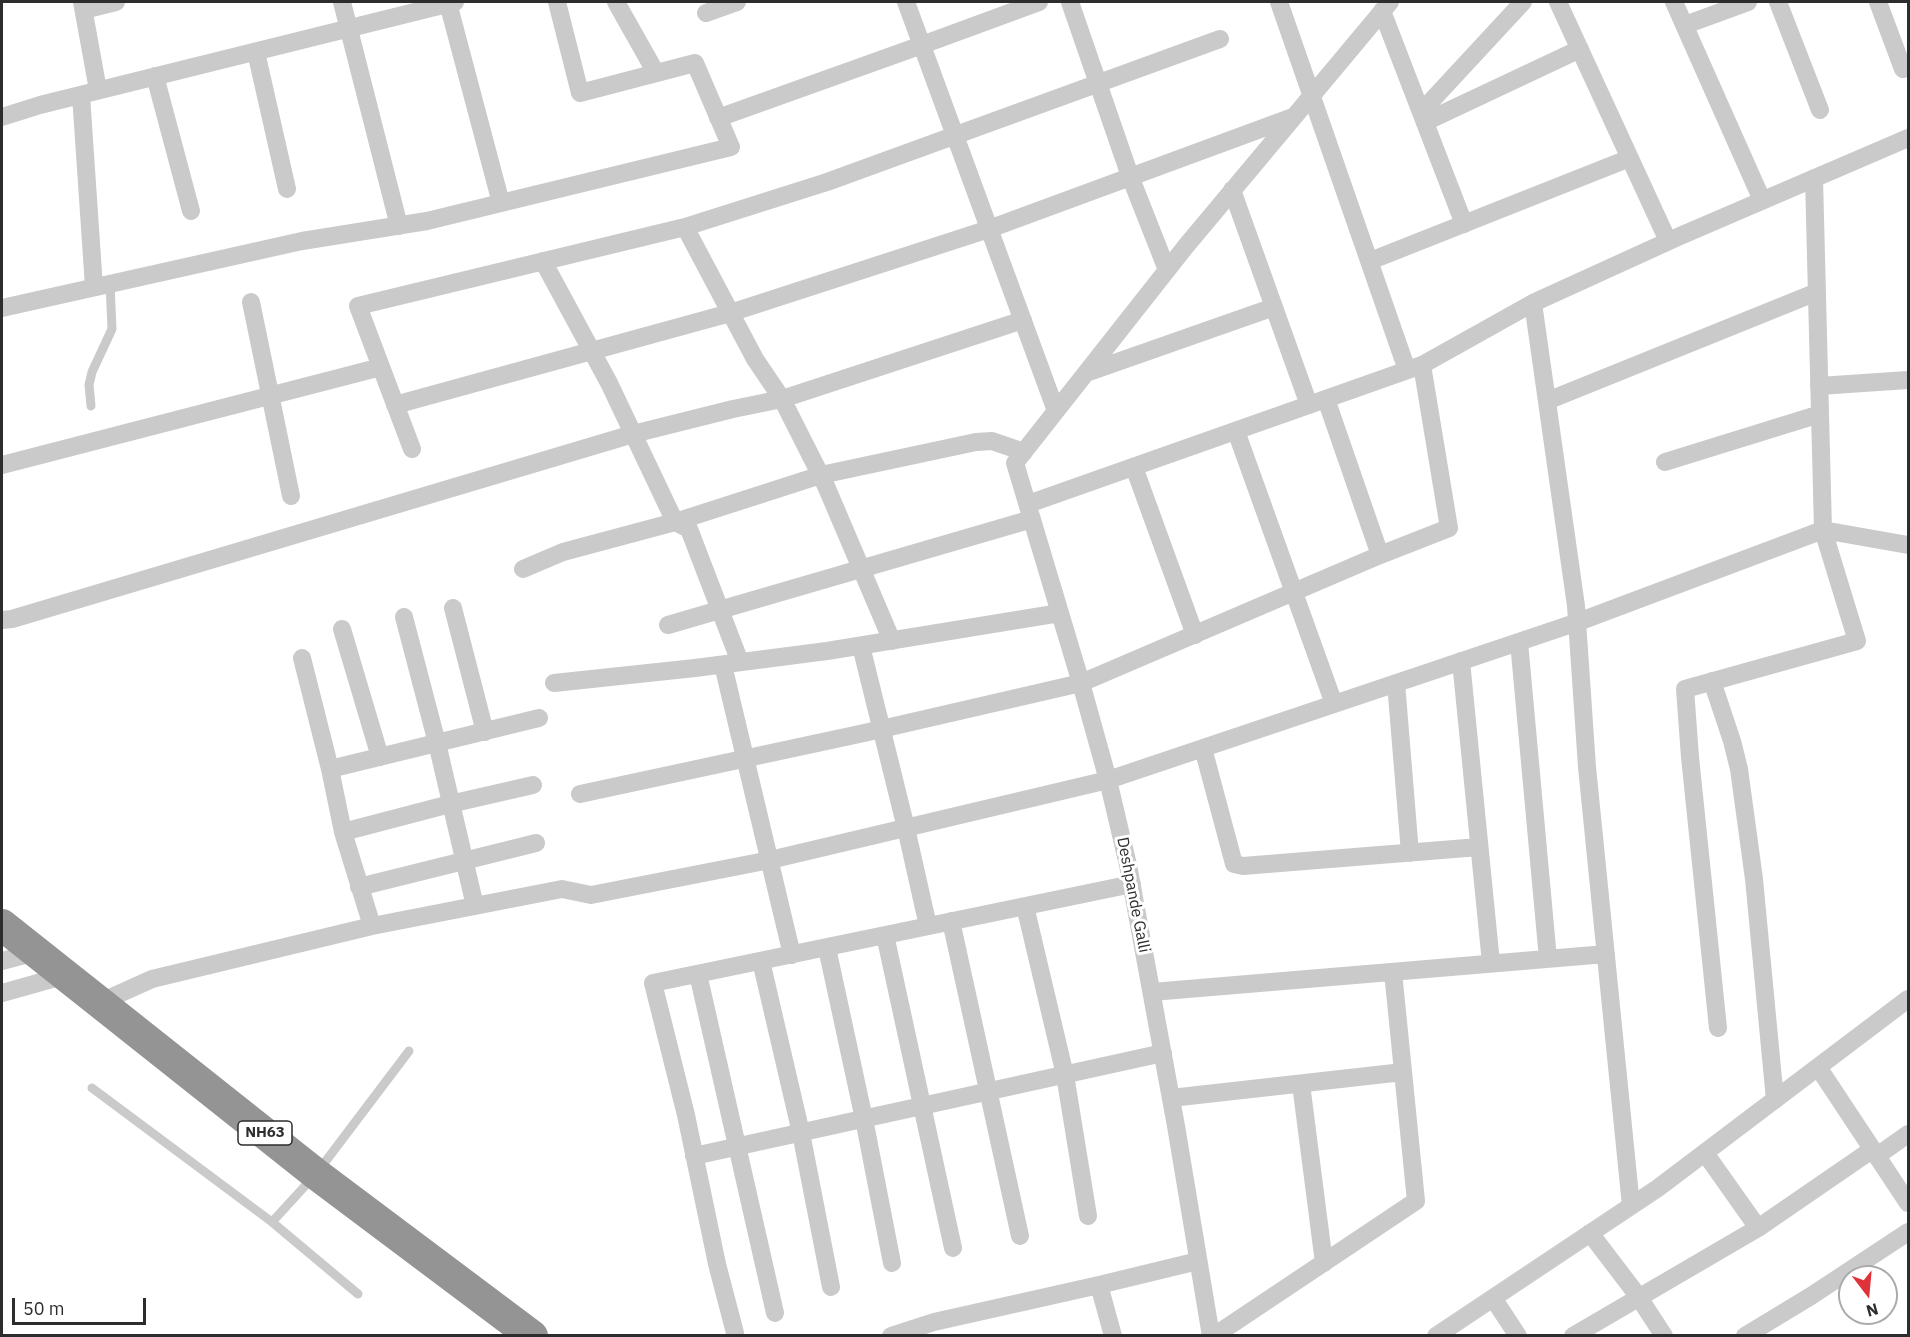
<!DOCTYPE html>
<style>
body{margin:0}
#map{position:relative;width:1910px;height:1337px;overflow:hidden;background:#fff;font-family:"IBM Plex Sans",sans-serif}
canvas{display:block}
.frame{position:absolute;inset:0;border:3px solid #2d2d2d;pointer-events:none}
.north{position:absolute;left:1838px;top:1265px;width:60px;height:60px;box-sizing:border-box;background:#fff;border:2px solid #ababab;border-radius:50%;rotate:164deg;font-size:16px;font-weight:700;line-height:24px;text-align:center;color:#2d2d2d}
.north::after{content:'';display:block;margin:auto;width:21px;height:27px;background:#e0323a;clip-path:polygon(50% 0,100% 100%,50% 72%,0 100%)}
.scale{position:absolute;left:12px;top:1298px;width:134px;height:27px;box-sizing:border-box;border:3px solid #2d2d2d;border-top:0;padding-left:8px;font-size:18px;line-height:21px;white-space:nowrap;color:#2d2d2d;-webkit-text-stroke:4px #fff;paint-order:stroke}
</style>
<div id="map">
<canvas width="1910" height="1337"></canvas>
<div class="frame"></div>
<div class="north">N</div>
<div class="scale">50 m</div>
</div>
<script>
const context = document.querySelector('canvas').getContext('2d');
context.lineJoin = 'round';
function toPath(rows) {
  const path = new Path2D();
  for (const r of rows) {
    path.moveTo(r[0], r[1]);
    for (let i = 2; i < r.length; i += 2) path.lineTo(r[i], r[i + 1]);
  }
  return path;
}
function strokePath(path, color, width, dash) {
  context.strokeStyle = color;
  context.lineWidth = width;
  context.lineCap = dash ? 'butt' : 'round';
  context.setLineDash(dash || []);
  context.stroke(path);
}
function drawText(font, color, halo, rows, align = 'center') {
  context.font = font + ' "IBM Plex Sans",sans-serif';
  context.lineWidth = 6;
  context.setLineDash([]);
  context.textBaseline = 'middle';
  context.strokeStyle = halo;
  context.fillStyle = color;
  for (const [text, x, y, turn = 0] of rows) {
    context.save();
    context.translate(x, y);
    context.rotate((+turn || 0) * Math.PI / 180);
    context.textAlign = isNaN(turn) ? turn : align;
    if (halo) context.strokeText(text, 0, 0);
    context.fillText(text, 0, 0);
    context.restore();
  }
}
strokePath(toPath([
 [91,406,89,385,92,372,112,329,110,283],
 [92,1088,272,1222,358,1294],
 [272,1222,316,1174,409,1051]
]), '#cacaca', 9);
strokePath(toPath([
 [82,2,98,90],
 [342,2,399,226],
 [616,2,656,73],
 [906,2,1056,411],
 [1070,2,1130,176,1167,270],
 [1279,2,1407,370],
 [1558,2,1668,241],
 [1674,2,1762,200],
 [1778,2,1820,110],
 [1878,2,1903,69],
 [448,3,501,203],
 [84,10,116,2],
 [1382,11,1464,224],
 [706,13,737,2],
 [1685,25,1748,2],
 [256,52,287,189],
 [155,76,191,211],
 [81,95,94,287],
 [1421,112,1523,2],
 [2,117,40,105,455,2],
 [718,118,922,45,1039,2],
 [1425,122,1580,49],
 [1232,190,1309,405],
 [685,227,755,359,782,399,826,486,892,641],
 [543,261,609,383,675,522,689,529,740,662],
 [1370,261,1630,158],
 [251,302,291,496],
 [2,308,302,241,427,221,731,147,695,63,580,93,557,2],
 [1086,373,1274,307],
 [1819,386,1908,380],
 [1326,399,1380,555],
 [1547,401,1817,292],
 [395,405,730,313,989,229,1293,117],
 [1236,431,1334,704],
 [412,449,358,306,685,227,827,182,1220,39],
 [1665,462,1820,414],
 [2,465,381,367],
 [1134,467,1195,635],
 [1028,504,1422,365,1533,303],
 [523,569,563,552,675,522,821,475,976,442,992,441,1024,452],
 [453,608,485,732],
 [404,617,437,743,475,906],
 [2,620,12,619,633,434,733,409,782,399,1023,320],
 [668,625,1032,519],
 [342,629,380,757],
 [1519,642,1548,959],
 [861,646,906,828,928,926],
 [302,658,330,769,343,832,372,926],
 [1461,661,1491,963],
 [723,665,792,955],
 [1712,681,1732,741,1739,769,1754,879,1775,1100],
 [554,683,695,668,827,651,1060,613],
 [1396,683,1410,853],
 [1203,748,1234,864,1243,866,1479,847],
 [330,769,539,718],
 [580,794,864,733,1081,683,1380,555,1449,528,1422,365],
 [343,832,450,804,533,785],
 [359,887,536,843],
 [1025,906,1065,1075,1088,1216],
 [951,921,1020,1236],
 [885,935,953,1248],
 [827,948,864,1119,892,1263],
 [2,961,36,952],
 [761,961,801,1133,831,1287],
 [698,974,775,1313],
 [1152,992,1606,954],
 [2,993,66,975],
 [101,1002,152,979,372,926,562,889,591,895,770,860,1108,780,1578,622,1823,530,1908,545],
 [1718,1028,1690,757,1685,689,1857,641,1823,530,1814,178],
 [1818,1067,1908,1203],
 [1301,1084,1324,1263],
 [1171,1098,1403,1072],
 [1705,1153,1758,1228],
 [694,1156,1163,1053],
 [1877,1156,1908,1134],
 [1631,1206,1587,767,1576,606,1533,303,1680,236,1908,138],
 [1590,1233,1638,1296,1664,1336],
 [1099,1285,1113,1336],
 [1493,1298,1518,1336],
 [735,1333,717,1264,686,1115,653,983,1132,884],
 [891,1336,934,1322,1099,1285,1198,1261],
 [1211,1336,1176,1126,1128,865,1108,780,1081,683,1015,463,1186,246,1390,2],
 [1214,1336,1416,1201,1393,972],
 [1436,1336,1658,1188,1908,999],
 [1573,1336,1758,1228,1873,1149],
 [1745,1336,1811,1296,1908,1232]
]), '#cacaca', 18);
strokePath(toPath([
 [2,925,316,1174,532,1336]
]), '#949494', 32);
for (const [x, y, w] of [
 [265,1133,54]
]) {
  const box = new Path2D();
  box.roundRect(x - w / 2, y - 12, w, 24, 4.5);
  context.fillStyle = '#fff';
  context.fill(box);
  strokePath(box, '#2d2d2d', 1.5);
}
drawText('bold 15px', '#2d2d2d', null, [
 ["NH63",265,1133]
]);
drawText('16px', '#2d2d2d', '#fff', [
 ["Deshpande Galli",1133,895,79]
]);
</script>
